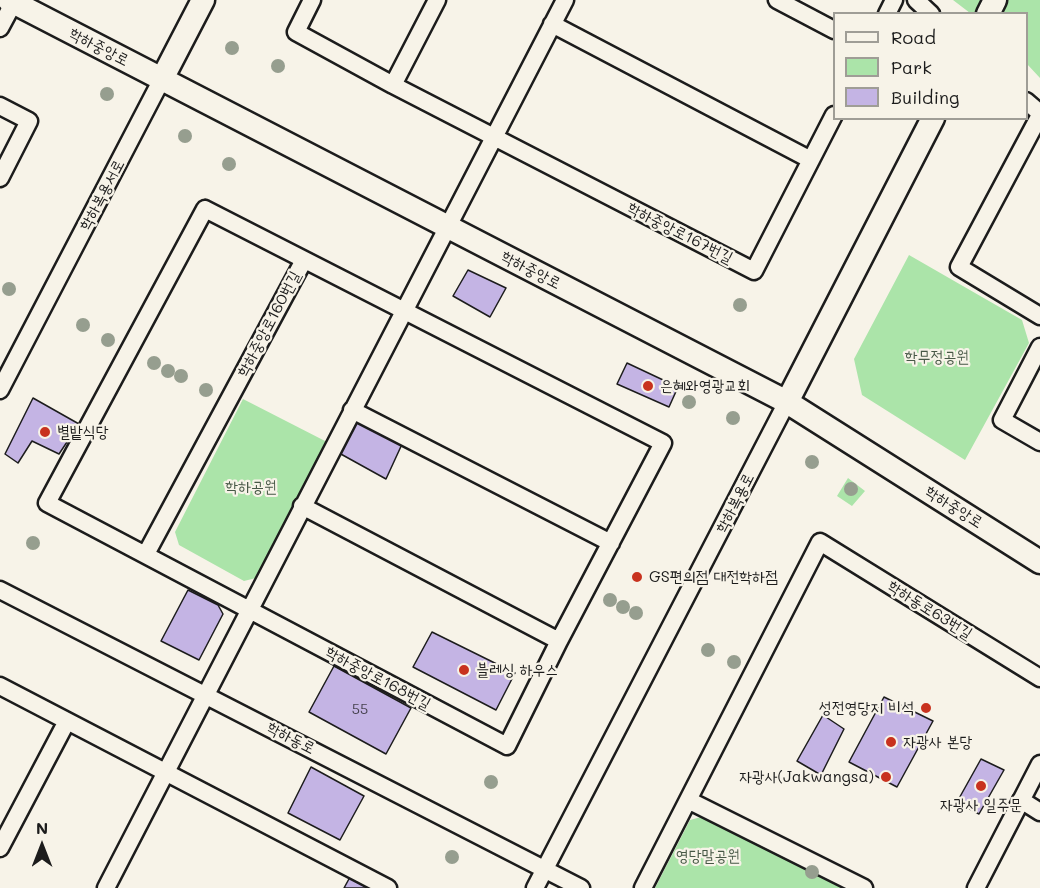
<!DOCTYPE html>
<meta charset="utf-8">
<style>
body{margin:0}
#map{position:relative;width:1040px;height:888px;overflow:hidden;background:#f7f3e8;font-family:Mali,sans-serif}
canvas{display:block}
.legend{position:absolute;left:833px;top:12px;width:195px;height:108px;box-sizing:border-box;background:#f7f3e8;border:2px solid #9f9d96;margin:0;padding:8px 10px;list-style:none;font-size:18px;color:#1c1c1c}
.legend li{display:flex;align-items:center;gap:12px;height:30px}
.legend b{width:30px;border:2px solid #9f9d96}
.north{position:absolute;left:12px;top:816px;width:60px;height:60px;-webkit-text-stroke:4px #f7f3e8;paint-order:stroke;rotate:0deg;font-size:16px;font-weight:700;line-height:24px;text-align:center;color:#1c1c1c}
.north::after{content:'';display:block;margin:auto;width:21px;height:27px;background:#1c1c1c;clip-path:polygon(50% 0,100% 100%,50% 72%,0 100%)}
</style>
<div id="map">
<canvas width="1040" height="888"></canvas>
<ul class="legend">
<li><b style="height:8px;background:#f7f3e8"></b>Road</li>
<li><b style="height:16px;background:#abe4a9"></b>Park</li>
<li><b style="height:16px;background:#c4b4e4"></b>Building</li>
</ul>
<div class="north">N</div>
</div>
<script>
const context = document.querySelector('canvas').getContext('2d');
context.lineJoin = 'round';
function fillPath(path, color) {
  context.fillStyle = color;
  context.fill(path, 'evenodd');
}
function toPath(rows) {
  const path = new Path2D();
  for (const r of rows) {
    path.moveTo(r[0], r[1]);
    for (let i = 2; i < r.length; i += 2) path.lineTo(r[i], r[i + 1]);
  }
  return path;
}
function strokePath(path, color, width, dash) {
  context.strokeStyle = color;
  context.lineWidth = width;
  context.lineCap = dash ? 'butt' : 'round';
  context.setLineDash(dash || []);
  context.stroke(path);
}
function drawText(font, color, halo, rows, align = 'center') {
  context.font = font + ' Mali,"Poor Story",sans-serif';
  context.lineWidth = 4.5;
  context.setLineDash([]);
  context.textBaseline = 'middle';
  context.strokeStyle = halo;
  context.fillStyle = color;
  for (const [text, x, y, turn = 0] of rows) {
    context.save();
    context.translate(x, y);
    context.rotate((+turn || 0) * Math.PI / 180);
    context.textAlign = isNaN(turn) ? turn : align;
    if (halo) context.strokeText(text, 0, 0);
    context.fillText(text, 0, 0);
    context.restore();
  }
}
fillPath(toPath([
 [953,0,1040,0,1040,78,1027,64,1026,14,970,13],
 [909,255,1022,320,1029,343,965,460,862,395,854,359],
 [243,399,327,442,256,578,244,581,179,545,175,532],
 [848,478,865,491,852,506,837,496],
 [701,817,842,888,655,888,690,820]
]), '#abe4a9');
const building = toPath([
 [468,270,506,288,490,317,453,296,468,270],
 [627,363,678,387,669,407,617,384,627,363],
 [33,398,79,424,59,454,32,441,18,463,5,454,33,398],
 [353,419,403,442,386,479,339,453,353,419],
 [188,590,218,605,223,614,199,660,161,641,188,590],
 [432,632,515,673,496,710,413,667,432,632],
 [334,666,411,708,386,754,309,712,334,666],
 [884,697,933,721,897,787,849,762,884,697],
 [823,715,844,729,821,775,797,761,823,715],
 [981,759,1004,770,979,814,957,802,981,759],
 [311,767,364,796,340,840,288,813,311,767],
 [350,877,373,888,344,888,350,877]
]);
fillPath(building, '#c4b4e4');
strokePath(building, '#1c1c1c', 1.5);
const street = toPath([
 [312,0,296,32,393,85,754,271,834,115],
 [777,0,834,30],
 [916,0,931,14],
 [887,14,894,0],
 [552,24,811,160],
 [0,28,15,0],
 [393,85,437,0],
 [1026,101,1040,113],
 [0,106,29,121,0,178],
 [1040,115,959,267,1040,316],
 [205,209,663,443,559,641,507,746,47,503,205,209],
 [1040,347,1002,420,1040,442],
 [0,390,162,79],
 [352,410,611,543],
 [302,506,559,641],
 [146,554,304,260],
 [0,590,581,888],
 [0,686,388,888],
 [688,800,864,888],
 [1021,800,1040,812],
 [0,848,67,721],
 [106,888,565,0],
 [535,888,787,402],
 [643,888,820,542,1040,678],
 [976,888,1040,764]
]);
const secondary = toPath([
 [9,0,787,402,1040,562],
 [988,14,995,0],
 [162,79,203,0],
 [787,402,933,118]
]);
strokePath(street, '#1c1c1c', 21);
strokePath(secondary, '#1c1c1c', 27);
strokePath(street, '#f7f3e8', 16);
strokePath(secondary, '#f7f3e8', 22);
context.fillStyle = '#969e8f';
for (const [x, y] of [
 [232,48],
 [278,66],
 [107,94],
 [185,136],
 [229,164],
 [9,289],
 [740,305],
 [83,325],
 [108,340],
 [154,363],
 [168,371],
 [181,376],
 [206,390],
 [689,402],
 [733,418],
 [812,462],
 [851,489],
 [33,543],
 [610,600],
 [623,607],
 [636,613],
 [708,650],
 [734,662],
 [491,782],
 [452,857],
 [812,872]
]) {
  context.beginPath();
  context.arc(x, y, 7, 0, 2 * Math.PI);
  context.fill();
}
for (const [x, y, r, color] of [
 [648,386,6,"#c8321e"],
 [45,432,6,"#c8321e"],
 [637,577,6,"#c8321e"],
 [464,670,6,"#c8321e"],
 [926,708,6,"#c8321e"],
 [891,742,6,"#c8321e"],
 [886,777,6,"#c8321e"],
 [981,786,6,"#c8321e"]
]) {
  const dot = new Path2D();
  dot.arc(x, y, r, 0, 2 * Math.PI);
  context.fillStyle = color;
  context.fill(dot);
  strokePath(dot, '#f7f3e8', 2);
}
drawText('14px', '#46424e', null, [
 ["55",360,710]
]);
drawText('16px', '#1c1c1c', '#f7f3e8', [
 ["학하중앙로",99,47,27],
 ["학하복용서로",102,195,-62],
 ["학하중앙로167번길",680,233,27],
 ["학하중앙로",531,270,27],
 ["학하중앙로160번길",269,324,-62],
 ["학하복용로",735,503,-63],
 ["학하중앙로",954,507,32],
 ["학하동로63번길",930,610,32],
 ["학하중앙로168번길",378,678,28],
 ["학하동로",291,738,27]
]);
drawText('16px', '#475846', '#f7f3e8', [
 ["학무정공원",937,357],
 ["학하공원",251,487],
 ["영당말공원",708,856]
]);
drawText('16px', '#1c1c1c', '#f7f3e8', [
 ["은혜와영광교회",660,386],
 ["별밭식당",57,432],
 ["GS편의점 대전학하점",649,577],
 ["블레싱 하우스",476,670],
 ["성전영당지 비석",914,708,"right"],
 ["자광사 본당",903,742],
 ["자광사(Jakwangsa)",874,777,"right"],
 ["자광사 일주문",981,805,"center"]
], 'left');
</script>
